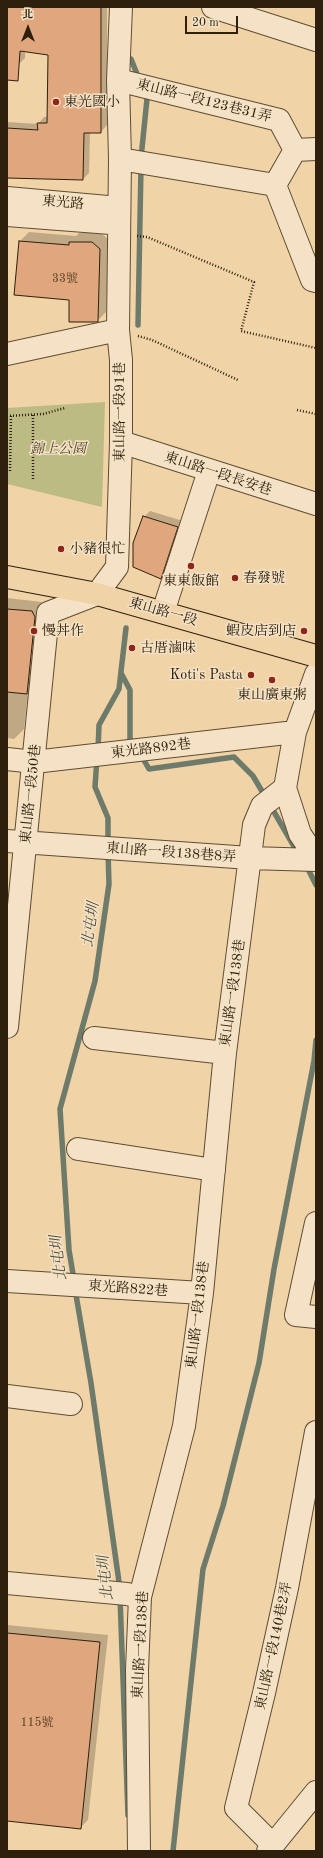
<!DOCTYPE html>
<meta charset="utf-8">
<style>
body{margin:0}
#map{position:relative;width:323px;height:1858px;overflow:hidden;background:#f0d3a7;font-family:"Old Standard TT","Noto Serif TC",serif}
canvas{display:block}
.frame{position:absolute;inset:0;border:8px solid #2e200c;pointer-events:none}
.north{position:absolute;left:8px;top:8px;width:40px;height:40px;-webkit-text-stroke:3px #f5e2c6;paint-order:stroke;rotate:0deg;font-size:11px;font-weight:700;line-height:16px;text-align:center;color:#2e200c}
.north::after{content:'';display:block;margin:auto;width:14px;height:18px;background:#2e200c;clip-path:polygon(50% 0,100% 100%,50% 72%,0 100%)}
.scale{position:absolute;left:185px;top:16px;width:53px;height:18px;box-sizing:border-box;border:2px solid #2e200c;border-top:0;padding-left:5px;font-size:12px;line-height:14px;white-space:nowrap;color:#2e200c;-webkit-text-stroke:3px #f5e2c6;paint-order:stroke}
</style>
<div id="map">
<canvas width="323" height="1858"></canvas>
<div class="frame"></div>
<div class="north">北</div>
<div class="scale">20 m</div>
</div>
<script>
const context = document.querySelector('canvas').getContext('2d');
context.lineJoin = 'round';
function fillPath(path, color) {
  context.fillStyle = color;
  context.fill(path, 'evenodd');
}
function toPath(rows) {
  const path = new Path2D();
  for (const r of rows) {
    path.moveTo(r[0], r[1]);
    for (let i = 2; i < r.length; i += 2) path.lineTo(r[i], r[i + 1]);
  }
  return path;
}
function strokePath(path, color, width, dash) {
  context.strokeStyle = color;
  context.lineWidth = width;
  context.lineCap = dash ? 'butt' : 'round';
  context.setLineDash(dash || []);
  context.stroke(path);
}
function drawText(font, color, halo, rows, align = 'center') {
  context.font = font + ' "Old Standard TT","Noto Serif TC",serif';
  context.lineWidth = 3;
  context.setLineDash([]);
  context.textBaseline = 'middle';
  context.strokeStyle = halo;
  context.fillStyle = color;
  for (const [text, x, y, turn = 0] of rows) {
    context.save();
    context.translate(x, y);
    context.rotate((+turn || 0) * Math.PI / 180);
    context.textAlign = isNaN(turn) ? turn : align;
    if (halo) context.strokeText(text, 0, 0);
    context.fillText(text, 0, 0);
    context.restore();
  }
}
fillPath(toPath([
 [105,402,102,507,7,484,7,408]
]), '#bdbb84');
fillPath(toPath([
 [7,7,107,7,107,125,101,132,90,132,89,173,83,179,7,177,7,122,38,124,44,117,48,117,49,54,25,51,25,58,19,64,7,64],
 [29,232,76,236,79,233,101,233,109,240,106,312,97,321,70,299,15,294,20,241],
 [150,511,183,521,167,571,160,578,144,517],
 [7,598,42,602,44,606,37,683,28,692,24,729,14,739,7,738],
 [7,1625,108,1635,88,1820,80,1828,7,1820]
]), '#0003');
strokePath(toPath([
 [131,59,139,79],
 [141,158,147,99,144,93],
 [138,325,141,166],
 [121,673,130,690,130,739,134,745],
 [98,750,99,725,119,689,126,628],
 [141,755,149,769,234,757,253,776,266,798],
 [97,758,95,787,108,818,108,843],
 [270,805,299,855],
 [306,865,316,885],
 [74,1280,69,1250,60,1109,95,981,109,884,108,852],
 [75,1289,91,1383,120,1589],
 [120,1597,128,1815],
 [173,1851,203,1569,223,1506,259,1363,274,1269,314,1061,316,1040]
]), '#6f7b6a', 5.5);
const building = toPath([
 [7,7,101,7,101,133,84,133,83,180,7,178,7,128,38,130,37,123,47,123,48,55,20,51,18,81,7,80,7,7],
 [19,241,69,245,69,242,92,242,100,249,98,322,69,322,69,300,14,295,19,241],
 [143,516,178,527,161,579,133,567,133,543,143,516],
 [7,609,32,611,35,617,27,694,7,692,7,609],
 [7,1633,100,1642,81,1829,7,1821,7,1633]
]);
fillPath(building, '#e0a67d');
strokePath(building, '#2e200c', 1);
const minor = toPath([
 [213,7,316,40],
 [118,80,279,120,295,150,316,149],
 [295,150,275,185,312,280,316,281],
 [120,159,275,185],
 [7,198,119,208],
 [7,215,111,223],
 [7,354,118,330],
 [121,442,316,504],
 [163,612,209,471],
 [316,674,295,732,285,788,300,834,316,858],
 [7,759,34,762,295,732],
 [7,841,250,858,316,860],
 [7,1027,48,613,97,594,117,567,121,442,121,360,118,330,120,159,118,80,121,7],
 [94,1038,225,1053],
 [78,1149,214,1170],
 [316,1223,296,1315,316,1317],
 [7,1281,202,1293],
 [7,1396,71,1404],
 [7,1583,127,1594,140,1597],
 [273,1845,236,1808,264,1693,287,1588,316,1432],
 [139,1851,137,1670,140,1597,184,1426,202,1293,225,1053,254,825,262,806,285,788],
 [268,1851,316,1792]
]);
const major = toPath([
 [7,577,97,594,316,656]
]);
strokePath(minor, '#5e4d33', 24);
strokePath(major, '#2e200c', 24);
strokePath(toPath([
 [137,236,147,237,254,282,241,331,316,348],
 [138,336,152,340,238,380],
 [297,410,316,414],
 [33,415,33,481],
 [7,416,43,414,65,408],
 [10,471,11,416]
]), '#2e200c', 2.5, [1, 2]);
strokePath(minor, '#f5e2c6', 22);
strokePath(major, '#f0d3a7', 22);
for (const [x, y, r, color] of [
 [56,102,4,"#8f2418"],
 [61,549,4,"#8f2418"],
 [191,566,4,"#8f2418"],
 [235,578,4,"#8f2418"],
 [34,631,4,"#8f2418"],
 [304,631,4,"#8f2418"],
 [132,648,4,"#8f2418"],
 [251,675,4,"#8f2418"],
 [272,680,4,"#8f2418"]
]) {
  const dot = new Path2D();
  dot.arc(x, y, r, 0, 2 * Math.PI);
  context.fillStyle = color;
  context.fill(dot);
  strokePath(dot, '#f5e2c6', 1.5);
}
drawText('12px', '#5a4228', null, [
 ["33號",65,279],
 ["115號",37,1723]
]);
drawText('14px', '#2e200c', '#f5e2c6', [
 ["東山路一段123巷31弄",204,101,14],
 ["東光路",63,203,5],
 ["東山路一段91巷",120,412,-90],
 ["東山路一段長安巷",218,474,18],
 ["東山路一段",163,612,16],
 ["東光路892巷",151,749,-7],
 ["東山路一段50巷",31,794,-84],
 ["東山路一段138巷8弄",171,853,4],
 ["東山路一段138巷",233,993,-82],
 ["東光路822巷",128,1289,4],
 ["東山路一段138巷",198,1315,-83],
 ["東山路一段138巷",141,1645,-87],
 ["東山路一段140巷2弄",274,1646,-78]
]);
drawText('14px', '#2e200c', '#f5e2c6', [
 ["東光國小",64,102],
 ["小豬很忙",69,549],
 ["春發號",243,578],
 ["東東飯館",191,581,"center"],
 ["慢丼作",42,631],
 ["蝦皮店到店",296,631,"right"],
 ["古厝滷味",140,648],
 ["Koti's Pasta",243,675,"right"],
 ["東山廣東粥",272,695,"center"]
], 'left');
drawText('italic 14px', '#52472a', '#f5e2c6', [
 ["錦上公園",58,449]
]);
drawText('italic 15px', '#4e4e3b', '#f5e2c6', [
 ["北屯圳",91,925,-82],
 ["北屯圳",59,1258,-97],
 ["北屯圳",106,1578,-96]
]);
</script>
